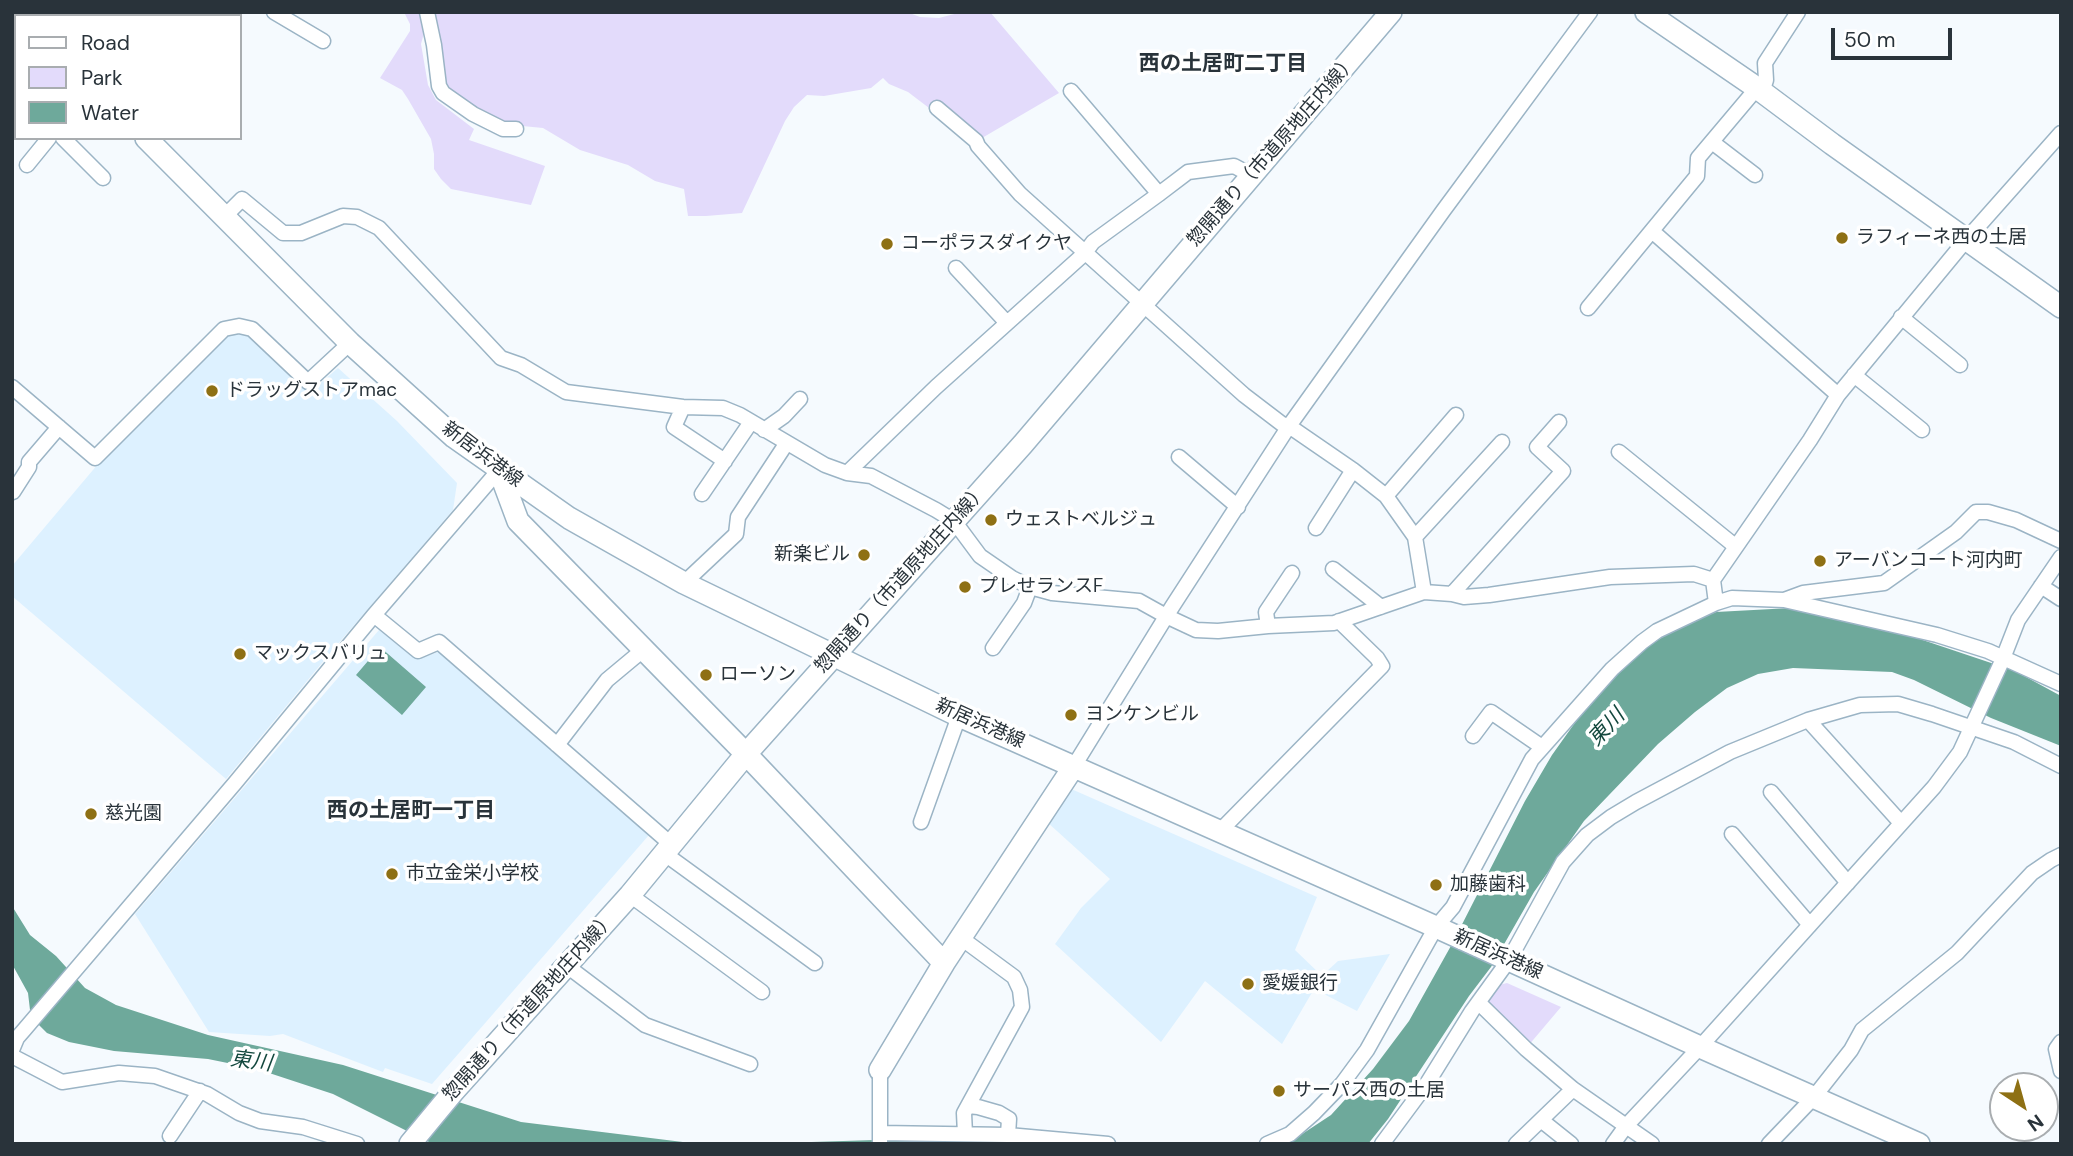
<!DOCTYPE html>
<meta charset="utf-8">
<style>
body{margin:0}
#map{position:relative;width:2073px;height:1156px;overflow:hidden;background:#f5fafe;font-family:"DM Sans",sans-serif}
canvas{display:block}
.frame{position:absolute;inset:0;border:14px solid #29333a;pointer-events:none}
.legend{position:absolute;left:14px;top:14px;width:228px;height:126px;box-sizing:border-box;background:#fff;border:2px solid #a9adb0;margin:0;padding:9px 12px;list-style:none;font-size:21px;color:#29333a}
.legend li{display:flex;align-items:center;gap:14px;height:35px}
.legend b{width:35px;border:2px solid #a9adb0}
.north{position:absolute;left:1989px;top:1072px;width:70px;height:70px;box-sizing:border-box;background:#fff;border:2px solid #a9adb0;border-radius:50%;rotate:144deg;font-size:19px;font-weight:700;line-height:28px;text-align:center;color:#29333a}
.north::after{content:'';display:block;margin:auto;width:24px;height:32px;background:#8e7014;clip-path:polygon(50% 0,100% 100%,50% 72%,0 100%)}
.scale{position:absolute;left:1831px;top:28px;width:121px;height:32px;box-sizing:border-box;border:4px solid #29333a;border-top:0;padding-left:9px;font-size:21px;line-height:24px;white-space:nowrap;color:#29333a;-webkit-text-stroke:5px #fff;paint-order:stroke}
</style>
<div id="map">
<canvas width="2073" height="1156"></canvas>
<div class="frame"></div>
<ul class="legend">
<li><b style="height:9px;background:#fff"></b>Road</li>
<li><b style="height:19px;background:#e3dbfb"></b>Park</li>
<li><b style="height:19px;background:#6ea99b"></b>Water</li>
</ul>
<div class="north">N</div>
<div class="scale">50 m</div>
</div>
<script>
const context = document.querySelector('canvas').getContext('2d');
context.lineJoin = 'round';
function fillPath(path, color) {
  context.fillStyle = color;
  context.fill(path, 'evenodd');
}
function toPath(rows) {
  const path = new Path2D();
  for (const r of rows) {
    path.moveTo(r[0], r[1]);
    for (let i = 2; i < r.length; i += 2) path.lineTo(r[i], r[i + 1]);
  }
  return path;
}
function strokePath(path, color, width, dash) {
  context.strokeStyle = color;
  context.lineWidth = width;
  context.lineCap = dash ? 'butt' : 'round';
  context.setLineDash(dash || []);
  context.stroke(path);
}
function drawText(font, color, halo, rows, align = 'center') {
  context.font = font + ' "DM Sans","Noto Sans JP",sans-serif';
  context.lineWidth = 7;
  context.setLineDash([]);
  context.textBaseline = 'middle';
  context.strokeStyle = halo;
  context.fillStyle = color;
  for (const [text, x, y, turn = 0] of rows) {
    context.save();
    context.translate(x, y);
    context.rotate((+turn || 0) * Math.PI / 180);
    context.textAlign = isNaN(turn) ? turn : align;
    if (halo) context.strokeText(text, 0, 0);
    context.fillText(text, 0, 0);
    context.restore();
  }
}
fillPath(toPath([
 [236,334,249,336,259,343,310,392,338,368,397,421,457,483,453,510,331,652,226,779,12,596,12,566,98,464,222,340,230,335],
 [379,630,419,659,441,651,649,835,432,1084,385,1068,383,1072,283,1034,270,1036,209,1032,135,914],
 [1069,788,1317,897,1295,950,1320,974,1326,972,1338,961,1390,954,1357,1011,1314,989,1282,1044,1205,981,1161,1042,1055,944,1081,908,1110,879,1047,822]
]), '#ddf1ff');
fillPath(toPath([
 [404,12,422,12,425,29,421,44,428,85,436,100,474,129,469,140,545,166,531,205,451,189,441,179,434,169,434,154,431,139,408,99,402,90,380,78,410,31,410,24],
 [430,12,907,12,920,17,939,18,962,12,990,12,1059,93,982,138,933,111,908,92,889,84,883,78,871,88,824,96,807,95,794,107,785,121,742,213,706,216,688,216,684,189,655,181,628,165,580,150,543,128,512,125,472,110,445,92],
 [1507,983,1561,1007,1528,1046,1486,1006,1487,1000,1499,985]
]), '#e3dbfb');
fillPath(toPath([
 [1791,608,1887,628,2015,671,2061,696,2061,746,1991,718,1914,680,1892,672,1793,668,1758,674,1727,688,1695,712,1658,744,1584,821,1534,892,1491,967,1469,996,1388,1119,1368,1144,1287,1144,1331,1115,1373,1069,1409,1021,1452,944,1525,801,1552,755,1589,703,1626,661,1675,629,1716,612],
 [380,647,426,687,402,715,356,675],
 [12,906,30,935,56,956,85,988,116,1005,208,1035,343,1065,521,1122,699,1144,433,1144,333,1094,257,1069,208,1059,114,1051,69,1042,47,1033,35,1021,30,1010,28,993,12,964],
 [986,1139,1050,1144,748,1144,875,1140]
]), '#6ea99b');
const street = toPath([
 [274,12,323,41],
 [427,12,434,45,439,86,443,93,473,114,503,129,516,129],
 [90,16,92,12],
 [1071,91,1159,194],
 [1762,92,1766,80,1765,63,1798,12],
 [937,108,976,141,978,146,1020,194,1244,395,1282,424,1289,426,1353,470,1386,496,1415,537,1424,592],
 [63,138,103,178],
 [1712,142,1755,175],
 [27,165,49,138],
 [224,217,242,199,283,233,301,233,343,216,357,217,379,228,501,358,521,365,566,392,683,407,723,408,740,415,825,465,847,473,871,476,936,510,954,521,980,556,1012,578,1030,587,1052,593,1139,601,1166,616,1196,630,1218,631,1268,626,1334,623,1424,592,1452,594,1464,597,1489,595,1610,577,1694,574,1713,580],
 [1652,231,1838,395],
 [956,268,1007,323],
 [1588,308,1697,176,1698,158,1757,88],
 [1901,317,1960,365],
 [1854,375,1922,430],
 [12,387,95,458,224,329,239,326,252,329,308,382,350,343],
 [683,407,674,427,725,461],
 [764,430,784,416,800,399],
 [1619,452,1735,546],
 [1179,457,1238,507],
 [847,473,936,387,1084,254,1093,242,1159,194,1188,172,1234,166,1251,175],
 [13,492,29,467,29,462,59,427],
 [702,494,751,422],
 [1386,496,1456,415],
 [1316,528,1353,470],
 [1415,537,1502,442],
 [1333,569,1381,607],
 [684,583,736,534,738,517,786,444],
 [2041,586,2061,599],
 [1452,594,1563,471,1537,447,1559,422],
 [1784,600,1803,593,1884,583,1956,532,1976,512,1988,512,2016,520,2061,541],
 [1716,603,1713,580,1810,440,1838,395,1966,240,2061,133],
 [374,615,418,651,439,642,672,845],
 [1268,626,1266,612,1292,573],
 [993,648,1024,603,1030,587],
 [1808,720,1901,823],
 [1473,736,1491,712,1542,747],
 [557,745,607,680,643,650],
 [1074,766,1172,607,1289,426,1443,211,1590,12],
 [1771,792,1848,883],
 [921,822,959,716],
 [1220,831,1382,666,1377,658,1339,621],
 [1732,834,1810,925],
 [665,854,815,963],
 [630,895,762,992],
 [961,938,1014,977,1020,990,1022,1007,964,1113,965,1134],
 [567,966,645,1025,750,1064],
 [1479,1003,1526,1049,1573,1089,1652,1144],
 [2061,1042,2056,1049,2061,1071],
 [12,1050,17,1038,24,1030,235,783,374,615,499,470],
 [12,1056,62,1082,119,1073,155,1076,207,1094,239,1113,260,1121,303,1127,357,1144],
 [968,1106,978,1107,999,1113,1009,1119,1008,1135],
 [1541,1120,1571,1144],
 [880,1133,1008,1135,1108,1144],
 [170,1136,200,1091],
 [880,1144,880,1070],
 [1267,1144,1290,1134,1314,1113,1342,1084,1367,1050,1436,927,1453,907,1532,759,1612,669,1642,642,1657,631,1716,603,1732,598,1784,600,1937,635,1988,651,2061,684],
 [1382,1144,1428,1082,1472,1011,1509,960,1563,862,1587,835,1611,817,1636,802,1730,752,1808,720,1860,705,1898,704,1932,714,2014,742,2061,766],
 [1516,1144,1573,1089],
 [1613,1144,1626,1126,1700,1047,1934,787,1960,752,2002,661,2018,620,2061,557],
 [1769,1144,1814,1097,1851,1050,1862,1030,1957,953,2032,873,2051,860,2061,855]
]);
const secondary = toPath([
 [17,12,21,16],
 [1646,12,1757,88,1832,144,2061,307],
 [146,138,350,343,454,437,569,518,684,583,959,716,1436,927,1700,1047,1919,1144],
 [499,470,518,521,746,754,944,963],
 [880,1070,944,963,1074,766],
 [410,1144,453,1092,630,895,746,754,1023,444,1391,12]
]);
strokePath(street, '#9bb4c5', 17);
strokePath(secondary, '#9bb4c5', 24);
strokePath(street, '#fff', 14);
strokePath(secondary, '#fff', 21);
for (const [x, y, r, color] of [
 [1842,238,7,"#8e7014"],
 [887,244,7,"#8e7014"],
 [212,391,7,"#8e7014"],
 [991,520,7,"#8e7014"],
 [864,555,7,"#8e7014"],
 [1820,561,7,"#8e7014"],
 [965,587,7,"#8e7014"],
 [240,654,7,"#8e7014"],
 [706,675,7,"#8e7014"],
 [1071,715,7,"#8e7014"],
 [91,814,7,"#8e7014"],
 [392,874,7,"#8e7014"],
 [1436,885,7,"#8e7014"],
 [1248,984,7,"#8e7014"],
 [1279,1091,7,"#8e7014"]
]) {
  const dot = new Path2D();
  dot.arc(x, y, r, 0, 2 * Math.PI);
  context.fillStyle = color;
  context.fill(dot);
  strokePath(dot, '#fff', 2.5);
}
drawText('19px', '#29333a', '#fff', [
 ["惣開通り（市道原地庄内線）",1273,151,-49],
 ["新居浜港線",482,455,37],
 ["惣開通り（市道原地庄内線）",902,579,-48],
 ["新居浜港線",980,724,24],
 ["新居浜港線",1498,955,24],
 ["惣開通り（市道原地庄内線）",530,1007,-48]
]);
drawText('19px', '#29333a', '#fff', [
 ["ラフィーネ西の土居",1856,238],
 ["コーポラスダイクヤ",901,244],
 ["ドラッグストアmac",226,391],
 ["ウェストベルジュ",1005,520],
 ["新楽ビル",850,555,"right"],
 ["アーバンコート河内町",1834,561],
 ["プレせランスF",979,587],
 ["マックスバリュ",254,654],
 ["ローソン",720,675],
 ["ヨンケンビル",1085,715],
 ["慈光園",105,814],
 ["市立金栄小学校",406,874],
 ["加藤歯科",1450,885],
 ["愛媛銀行",1262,984],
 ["サーパス西の土居",1293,1091]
], 'left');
drawText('bold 21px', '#29333a', '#fff', [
 ["西の土居町二丁目",1223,64],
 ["西の土居町一丁目",411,811]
]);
drawText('italic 21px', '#14483e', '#fff', [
 ["東川",1607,728,-47],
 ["東川",251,1062,7]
]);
</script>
